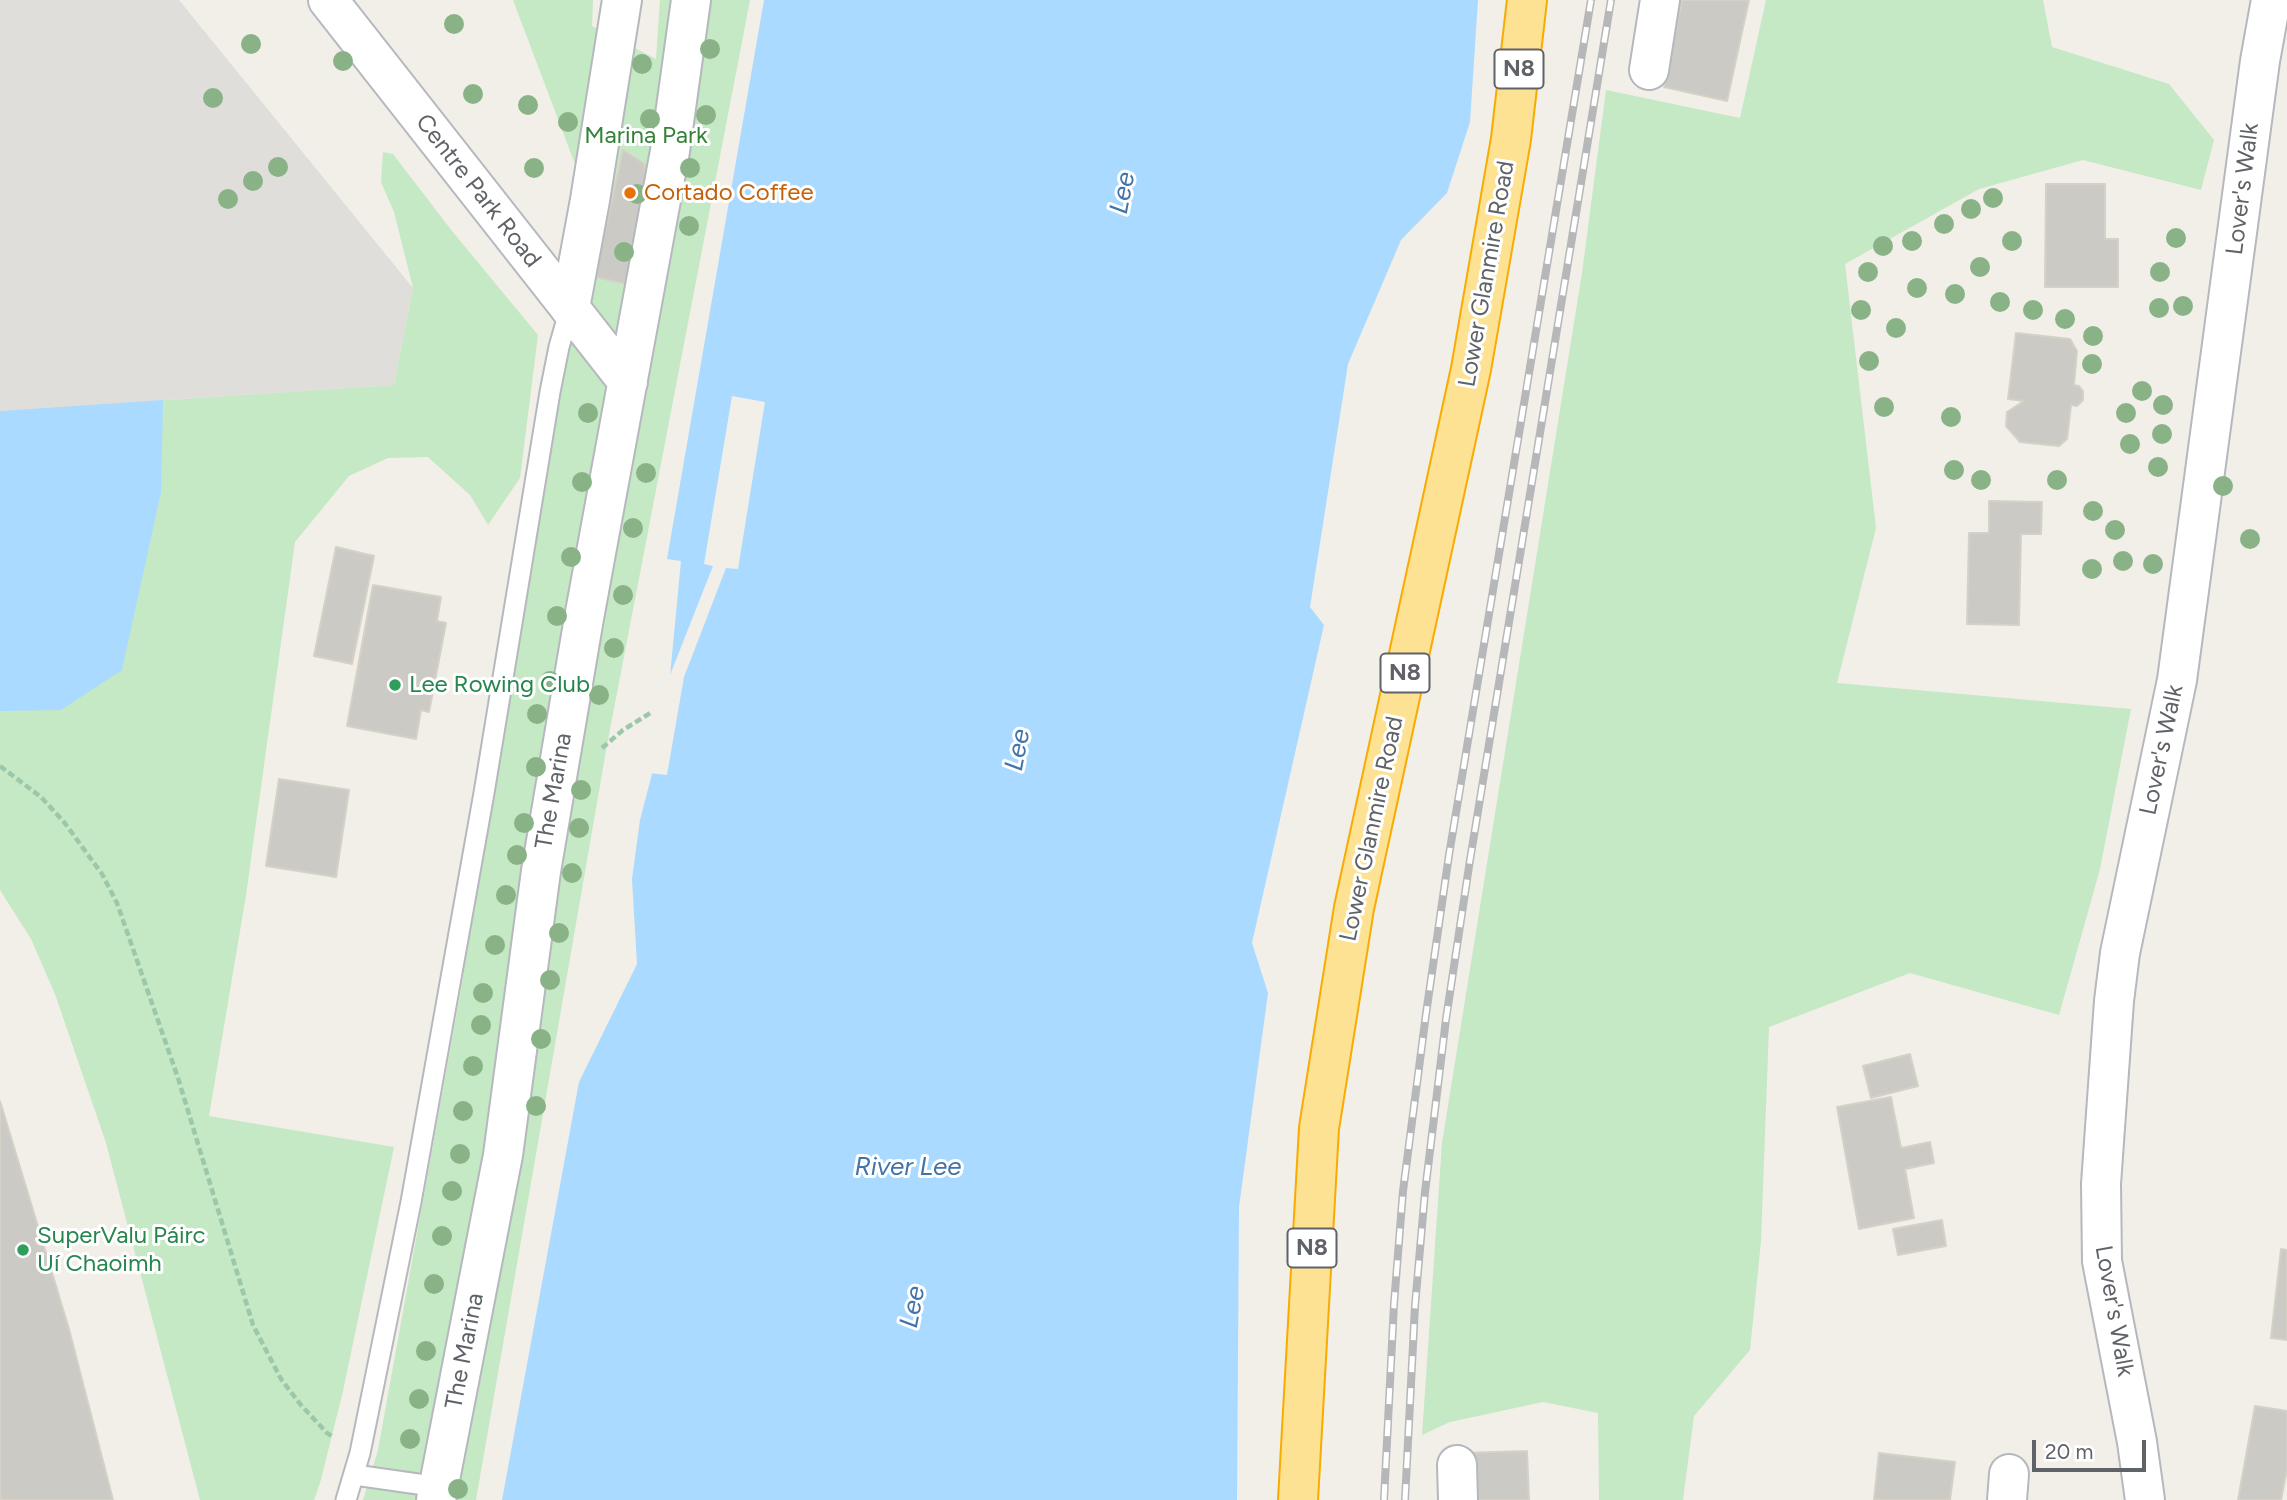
<!DOCTYPE html>
<meta charset="utf-8">
<style>
body{margin:0}
#map{position:relative;width:2287px;height:1500px;overflow:hidden;background:#f1efe8;font-family:Figtree,sans-serif}
canvas{display:block}
.scale{position:absolute;left:2032px;top:1440px;width:114px;height:32px;box-sizing:border-box;border:4px solid #5f6368;border-top:0;padding-left:9px;font-size:21px;line-height:24px;white-space:nowrap;color:#5f6368;-webkit-text-stroke:5px #fff;paint-order:stroke}
</style>
<div id="map">
<canvas width="2287" height="1500"></canvas>
<div class="scale">20 m</div>
</div>
<script>
const context = document.querySelector('canvas').getContext('2d');
context.lineJoin = 'round';
function fillPath(path, color) {
  context.fillStyle = color;
  context.fill(path, 'evenodd');
}
function toPath(rows) {
  const path = new Path2D();
  for (const r of rows) {
    path.moveTo(r[0], r[1]);
    for (let i = 2; i < r.length; i += 2) path.lineTo(r[i], r[i + 1]);
  }
  return path;
}
function strokePath(path, color, width, dash) {
  context.strokeStyle = color;
  context.lineWidth = width;
  context.lineCap = dash ? 'butt' : 'round';
  context.setLineDash(dash || []);
  context.stroke(path);
}
function drawText(font, color, halo, rows, align = 'center') {
  context.font = font + ' Figtree,sans-serif';
  context.lineWidth = 6;
  context.setLineDash([]);
  context.textBaseline = 'middle';
  context.strokeStyle = halo;
  context.fillStyle = color;
  for (const [text, x, y, turn = 0] of rows) {
    context.save();
    context.translate(x, y);
    context.rotate((+turn || 0) * Math.PI / 180);
    context.textAlign = isNaN(turn) ? turn : align;
    if (halo) context.strokeText(text, 0, 0);
    context.fillText(text, 0, 0);
    context.restore();
  }
}
fillPath(toPath([
 [0,0,179,0,413,288,394,385,0,411]
]), '#e0deda');
fillPath(toPath([
 [513,0,593,0,592,26,656,59,660,0,750,0,607,745,476,1500,363,1500,378,1450,461,989,556,376,581,180],
 [1766,0,2043,0,2052,47,2169,84,2214,140,2201,190,2083,160,1979,189,1845,264,1876,528,1837,683,2131,709,2100,869,2059,1015,1910,973,1769,1027,1761,1241,1750,1350,1694,1416,1683,1500,1599,1500,1598,1413,1543,1402,1450,1422,1422,1435,1442,1143,1582,273,1606,90,1740,118],
 [383,152,393,154,452,231,538,335,520,478,488,525,470,495,428,457,388,458,349,476,295,542,246,895,209,1116,394,1147,343,1391,320,1483,314,1500,200,1500,106,1143,55,994,31,939,0,890,0,411,394,385,413,288,394,212,381,182]
]), '#c5e8c5');
fillPath(toPath([
 [764,0,1478,0,1470,122,1447,193,1401,240,1348,364,1310,607,1324,625,1252,943,1268,993,1239,1207,1237,1500,502,1500,579,1082,637,964,632,879,640,820,670,705,670,676,681,561,667,559],
 [163,400,161,492,122,670,61,710,0,711,0,411]
]), '#aadaff');
fillPath(toPath([
 [732,396,765,402,738,569,726,568,684,677,667,775,649,773,666,704,667,674,670,675,713,566,704,564]
]), '#f1efe8');
const building = toPath([
 [1682,0,1749,0,1727,101,1664,87,1682,0],
 [623,150,645,164,649,223,635,286,595,277,623,150],
 [2046,184,2105,184,2105,239,2118,239,2118,287,2045,287,2046,184],
 [2016,333,2070,339,2077,351,2074,385,2079,386,2083,391,2083,400,2077,406,2071,405,2067,439,2059,446,2020,442,2006,426,2007,412,2024,401,2008,399,2016,333],
 [1989,501,2042,502,2041,534,2021,534,2019,625,1967,624,1969,533,1989,533,1989,501],
 [336,547,374,556,352,664,314,656,336,547],
 [373,585,441,597,437,621,446,623,429,712,421,710,416,739,347,726,373,585],
 [279,779,349,790,336,877,266,866,279,779],
 [1910,1054,1918,1086,1871,1098,1863,1066,1910,1054],
 [1891,1097,1901,1148,1930,1142,1934,1163,1905,1169,1914,1218,1859,1229,1837,1107,1891,1097],
 [0,1101,69,1329,113,1500,0,1500,0,1101],
 [1942,1220,1946,1246,1898,1255,1893,1229,1942,1220],
 [2281,1249,2287,1250,2287,1340,2271,1338,2281,1249],
 [2255,1406,2287,1411,2287,1469,2281,1500,2238,1500,2255,1406],
 [1527,1451,1529,1500,1465,1500,1463,1453,1527,1451],
 [1879,1453,1955,1462,1950,1500,1874,1500,1879,1453]
]);
fillPath(building, '#cccac5');
strokePath(building, '#d6d1c6', 2);
const lane = toPath([
 [355,1475,439,1487],
 [346,1500,360,1453,411,1202,484,793,550,392,559,347,570,308]
]);
const street = toPath([
 [622,0,590,200,570,308,628,382],
 [1649,70,1660,0],
 [1457,1465,1458,1500],
 [436,1500,503,1155,541,871,584,618,670,151,691,0],
 [2007,1500,2009,1474],
 [2145,1500,2137,1442,2102,1261,2101,1184,2114,1001,2120,953,2177,680,2260,61,2271,0]
]);
const secondary = toPath([
 [328,0,570,308]
]);
const highway = toPath([
 [1298,1500,1319,1128,1354,908,1471,369,1511,139,1527,0]
]);
strokePath(lane, '#b5b8bc', 23);
strokePath(street, '#b5b8bc', 42);
strokePath(secondary, '#b6babf', 42);
strokePath(highway, '#f9ab00', 42);
strokePath(toPath([
 [602,748,623,730,652,712],
 [0,766,41,797,64,822,102,874,117,903,178,1078,253,1325,281,1379,300,1404,327,1433,333,1437]
]), '#9cc7a9', 4.5, [7, 3.5]);
strokePath(lane, '#fff', 19);
strokePath(street, '#fff', 38);
strokePath(secondary, '#fff', 38);
strokePath(highway, '#fde293', 38);
const rail = toPath([
 [1384,1500,1394,1304,1403,1191,1426,1014,1449,855,1591,0],
 [1405,1500,1415,1306,1425,1192,1446,1019,1470,860,1611,0]
]);
strokePath(rail, '#b6b7b8', 8);
strokePath(rail, '#fff', 5, [16]);
context.fillStyle = '#89b387';
for (const [x, y] of [
 [454,24],
 [251,44],
 [710,49],
 [343,61],
 [642,64],
 [473,94],
 [213,98],
 [528,105],
 [706,115],
 [650,119],
 [568,122],
 [278,167],
 [534,168],
 [690,168],
 [253,181],
 [637,194],
 [1993,198],
 [228,199],
 [1971,209],
 [1944,224],
 [689,226],
 [2176,238],
 [1912,241],
 [2012,241],
 [1883,246],
 [624,252],
 [1980,267],
 [1868,272],
 [2160,272],
 [1917,288],
 [1955,294],
 [2000,302],
 [2183,306],
 [2159,308],
 [1861,310],
 [2033,310],
 [2065,319],
 [1896,328],
 [2093,336],
 [1869,361],
 [2092,364],
 [2142,391],
 [2163,405],
 [1884,407],
 [588,413],
 [2126,413],
 [1951,417],
 [2162,434],
 [2130,444],
 [2158,467],
 [1954,470],
 [646,473],
 [1981,480],
 [2057,480],
 [582,482],
 [2223,486],
 [2093,511],
 [633,528],
 [2115,530],
 [2250,539],
 [571,557],
 [2123,561],
 [2153,564],
 [2092,569],
 [623,595],
 [557,616],
 [614,648],
 [550,681],
 [599,695],
 [537,714],
 [536,767],
 [581,790],
 [524,823],
 [579,828],
 [517,855],
 [572,873],
 [506,895],
 [559,933],
 [495,945],
 [550,980],
 [483,993],
 [481,1025],
 [541,1039],
 [473,1066],
 [536,1106],
 [463,1111],
 [460,1154],
 [452,1191],
 [442,1236],
 [434,1284],
 [426,1351],
 [419,1399],
 [410,1439],
 [458,1489]
]) {
  context.beginPath();
  context.arc(x, y, 10, 0, 2 * Math.PI);
  context.fill();
}
for (const [x, y, r, color] of [
 [630,193,7,"#e8710a"],
 [395,685,7,"#2e9e5b"],
 [23,1250,7,"#2e9e5b"]
]) {
  const dot = new Path2D();
  dot.arc(x, y, r, 0, 2 * Math.PI);
  context.fillStyle = color;
  context.fill(dot);
  strokePath(dot, '#fff', 2.5);
}
for (const [x, y, w] of [
 [1519,69,49],
 [1405,673,49],
 [1312,1248,49]
]) {
  const box = new Path2D();
  box.roundRect(x - w / 2, y - 19.5, w, 39, 5);
  context.fillStyle = '#fff';
  context.fill(box);
  strokePath(box, '#5f6368', 2);
}
drawText('bold 23px', '#5f6368', null, [
 ["N8",1519,69],
 ["N8",1405,673],
 ["N8",1312,1248]
]);
drawText('24px', '#348238', '#fff', [
 ["Marina Park",646,136]
]);
drawText('24px', '#5f6368', '#fff', [
 ["Lover's Walk",2243,189,-83],
 ["Centre Park Road",478,191,52],
 ["Lower Glanmire Road",1487,274,-80],
 ["Lover's Walk",2162,750,-78],
 ["The Marina",554,791,-80],
 ["Lower Glanmire Road",1372,829,-78],
 ["Lover's Walk",2114,1311,80],
 ["The Marina",465,1351,-79]
]);
drawText('24px', '#c56008', '#fff', [
 ["Cortado Coffee",644,193]
], 'left');
drawText('24px', '#27864d', '#fff', [
 ["Lee Rowing Club",409,685],
 ["SuperValu Páirc",37,1236],
 ["Uí Chaoimh",37,1264]
], 'left');
drawText('italic 26px', '#4174aa', '#fff', [
 ["Lee",1123,193,-79],
 ["Lee",1018,750,-79],
 ["River Lee",908,1167],
 ["Lee",913,1307,-79]
]);
</script>
